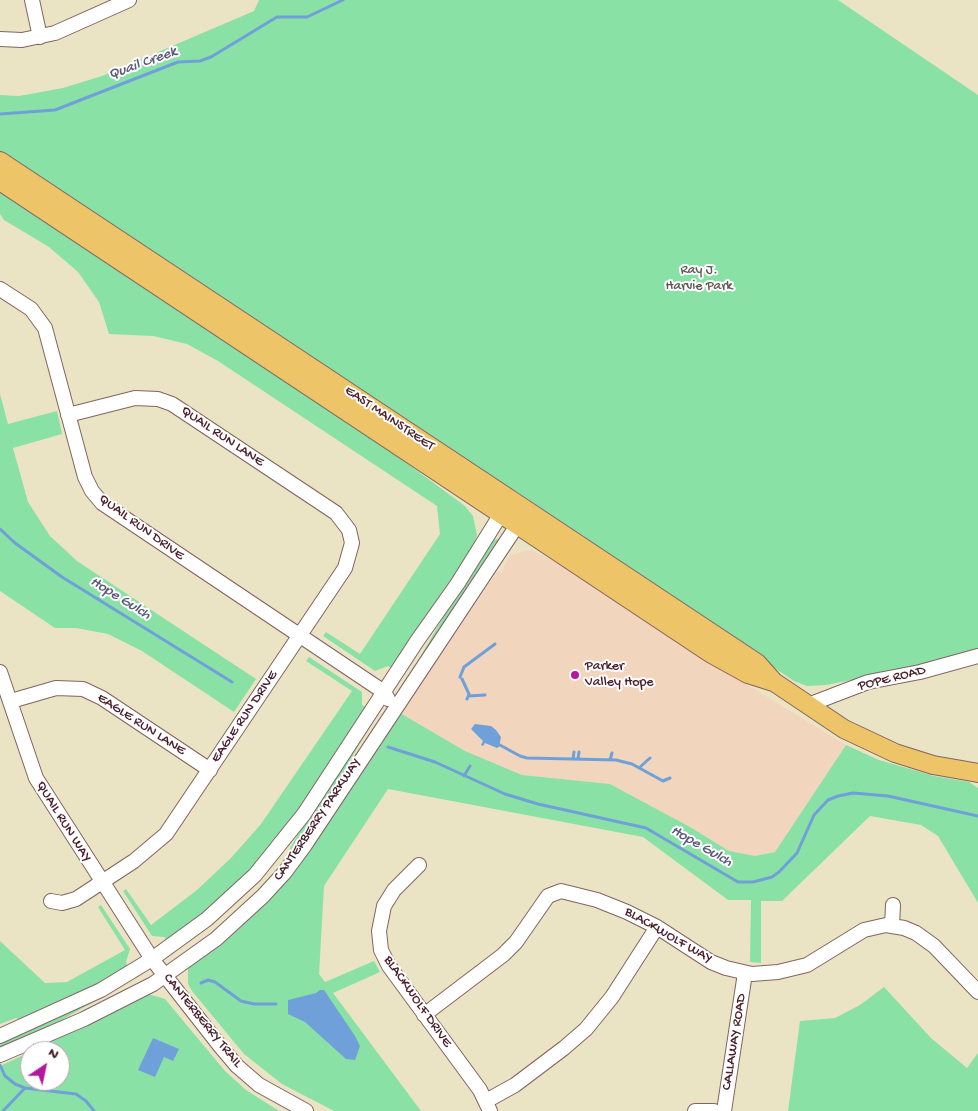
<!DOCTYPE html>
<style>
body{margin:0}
#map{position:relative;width:978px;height:1111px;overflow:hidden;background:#ebe4c4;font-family:"Gochi Hand",sans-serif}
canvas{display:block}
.north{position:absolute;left:20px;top:1041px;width:50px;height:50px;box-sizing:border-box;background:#fff;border:1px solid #b7a5aa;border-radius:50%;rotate:34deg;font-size:14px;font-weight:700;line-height:20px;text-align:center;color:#4a1f2b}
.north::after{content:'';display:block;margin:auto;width:18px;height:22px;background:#b5179e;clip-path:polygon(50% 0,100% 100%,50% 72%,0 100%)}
</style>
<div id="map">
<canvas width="978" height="1111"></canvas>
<div class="north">N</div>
</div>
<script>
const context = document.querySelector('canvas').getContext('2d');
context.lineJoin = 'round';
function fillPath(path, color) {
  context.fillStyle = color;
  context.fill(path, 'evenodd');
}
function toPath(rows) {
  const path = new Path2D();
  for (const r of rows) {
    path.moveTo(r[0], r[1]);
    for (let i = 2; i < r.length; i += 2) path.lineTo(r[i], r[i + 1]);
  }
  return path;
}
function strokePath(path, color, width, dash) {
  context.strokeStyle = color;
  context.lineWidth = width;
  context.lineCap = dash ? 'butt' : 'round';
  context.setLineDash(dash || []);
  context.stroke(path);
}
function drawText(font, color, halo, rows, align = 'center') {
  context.font = font + ' "Gochi Hand",sans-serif';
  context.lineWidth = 4;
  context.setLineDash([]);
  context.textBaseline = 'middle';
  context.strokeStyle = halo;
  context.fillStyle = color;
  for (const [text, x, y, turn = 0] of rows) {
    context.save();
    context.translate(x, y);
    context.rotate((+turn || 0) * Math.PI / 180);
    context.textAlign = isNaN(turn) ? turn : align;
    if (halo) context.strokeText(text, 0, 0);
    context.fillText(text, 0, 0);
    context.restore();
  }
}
fillPath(toPath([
 [531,550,587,578,749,686,846,745,775,852,755,856,729,851,690,827,610,784,522,775,465,751,400,713,498,571,502,573,504,566,511,555]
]), '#f1d5bd');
fillPath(toPath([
 [259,0,838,0,978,95,978,651,913,668,826,685,807,686,794,681,535,508,535,504,516,491,512,492,0,154,0,95,19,96,63,88,102,76,254,11],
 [0,189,341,415,465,506,473,516,477,535,471,553,393,669,388,666,375,671,323,636,326,632,360,654,440,534,437,506,218,361,187,344,153,336,109,334,99,302,78,272,49,247,4,220,0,214],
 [0,394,8,424,57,411,62,434,13,448,28,502,50,536,77,561,256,679,234,712,142,651,108,634,76,628,55,628,0,591],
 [499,539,500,540,405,683,448,609,493,540],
 [309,657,362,692,362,705,367,708,308,798,254,866,210,908,168,941,164,937,152,936,123,891,126,889,151,925,197,890,231,858,261,824,352,691,306,661],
 [378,712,326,802,278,872,228,922,193,948,230,918,278,869,307,819],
 [400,713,465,751,522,775,610,784,690,827,729,851,755,856,775,852,846,745,879,760,934,776,969,782,978,788,978,903,938,836,921,825,870,816,782,901,761,901,761,963,750,962,751,900,728,900,643,837,388,789,324,886,319,974,325,982,374,961,380,972,333,993,421,1111,334,1111,282,1084,244,1054,192,991,188,984,188,968,237,929,270,898,373,750,376,751],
 [101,905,130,949,126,962,128,968,70,998,20,1020,16,1018,0,1024,0,941,45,983,67,982,125,950,98,907],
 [135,976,139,976,51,1026,0,1049,0,1042],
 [884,987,931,1038,967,1068,978,1053,978,1111,788,1111,800,1021,835,1018,860,1005],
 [148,994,165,999,225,1071,246,1090,279,1111,0,1111,0,1066,30,1052,30,1081,60,1081,60,1051,33,1051,36,1050,34,1047]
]), '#89e1a6');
fillPath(toPath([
 [475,724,491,726,496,730,501,737,499,747,497,748,485,743,483,746,481,745,483,741,471,729],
 [320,990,324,990,355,1036,360,1046,355,1060,346,1059,305,1022,288,1014,288,1000,316,993],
 [153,1038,179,1049,173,1061,164,1057,155,1077,138,1070]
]), '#70a0da');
strokePath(toPath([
 [0,114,55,110,178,62,200,61,211,57,277,17,307,17,343,0],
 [0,529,15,543,62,577,232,682],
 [460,677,464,667,495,644],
 [462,679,469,694,467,699],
 [469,696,485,695],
 [498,744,520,756,527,758,616,760,632,764,663,781,670,778],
 [388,747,435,762,505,794,538,804,646,828,738,882,753,882,772,877,779,872,797,853,814,815,828,800,838,796,853,793,888,796,978,816],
 [573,759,574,752],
 [578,759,579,752],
 [610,760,612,753],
 [639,768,650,758],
 [464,776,470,766],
 [201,983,208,980,215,982,241,1001,254,1004,276,1004],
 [0,1065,5,1076,15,1084,25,1088,76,1094,86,1101,94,1111],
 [3,1111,25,1088]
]), '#70a0da', 3);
const minor = toPath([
 [32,0,40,37],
 [0,39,22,40,55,33,129,0],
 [0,289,31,309,45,328,85,477,92,491,102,503,384,692,388,699],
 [0,672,36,778,152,959,220,1046,237,1066,259,1085,306,1111],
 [11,701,56,688,83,689,102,698,210,770],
 [808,705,868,682,920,672,978,656],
 [419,865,394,890,384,906,379,931,381,950,389,966,480,1090,490,1111],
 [51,901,62,903,76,899,134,861,166,834,345,568,352,543,349,530,336,513,172,404,158,399,135,398,68,415],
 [892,926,893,905],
 [424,1015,503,955,516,942,548,896,561,891,597,900,627,912,657,927,711,962,726,968,752,974,778,972,807,965,864,930,886,925,904,928,916,933,934,946,978,992],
 [0,1036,101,990,152,959,207,919,255,875,304,814,417,641,458,583,501,514,507,509],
 [0,1055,84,1019,153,984,216,939,263,896,285,872,305,845,522,518],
 [486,1101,515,1085,564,1048,586,1029,612,997,657,927],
 [695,1111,714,1111],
 [724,1111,745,973]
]);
const major = toPath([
 [0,161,757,663,774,682,844,729,895,753,933,765,978,773],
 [0,181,710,653,748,674,773,682]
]);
strokePath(minor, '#826461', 16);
strokePath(major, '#826461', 20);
strokePath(minor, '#fff', 14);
strokePath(major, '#eec469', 18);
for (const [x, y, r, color] of [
 [575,675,5,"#b5179e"]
]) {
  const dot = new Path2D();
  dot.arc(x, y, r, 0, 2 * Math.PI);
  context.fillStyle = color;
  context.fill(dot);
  strokePath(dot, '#fff', 2);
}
drawText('14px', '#5d5950', '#fff', [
 ["Ray J.",699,271],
 ["Harvie Park",699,287]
]);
drawText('14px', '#4a1f2b', '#fff', [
 ["EAST MAINSTREET",389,419,34],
 ["QUAIL RUN LANE",222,437,34],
 ["QUAIL RUN DRIVE",141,528,36],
 ["POPE ROAD",892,679,-14],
 ["EAGLE RUN DRIVE",245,717,-56],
 ["EAGLE RUN LANE",141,725,33],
 ["CANTERBERRY PARKWAY",318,820,-56],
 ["QUAIL RUN WAY",63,822,58],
 ["BLACKWOLF WAY",668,936,30],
 ["BLACKWOLF DRIVE",417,1002,55],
 ["CANTERBERRY TRAIL",202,1021,51],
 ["CALLAWAY ROAD",735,1042,-81]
]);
drawText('14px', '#4a1f2b', '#fff', [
 ["Parker",585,667],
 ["Valley Hope",585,683]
], 'left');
drawText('italic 15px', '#5b597a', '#fff', [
 ["Quail Creek",143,64,-20],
 ["Hope Gulch",120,599,32],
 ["Hope Gulch",701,847,30]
]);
</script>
